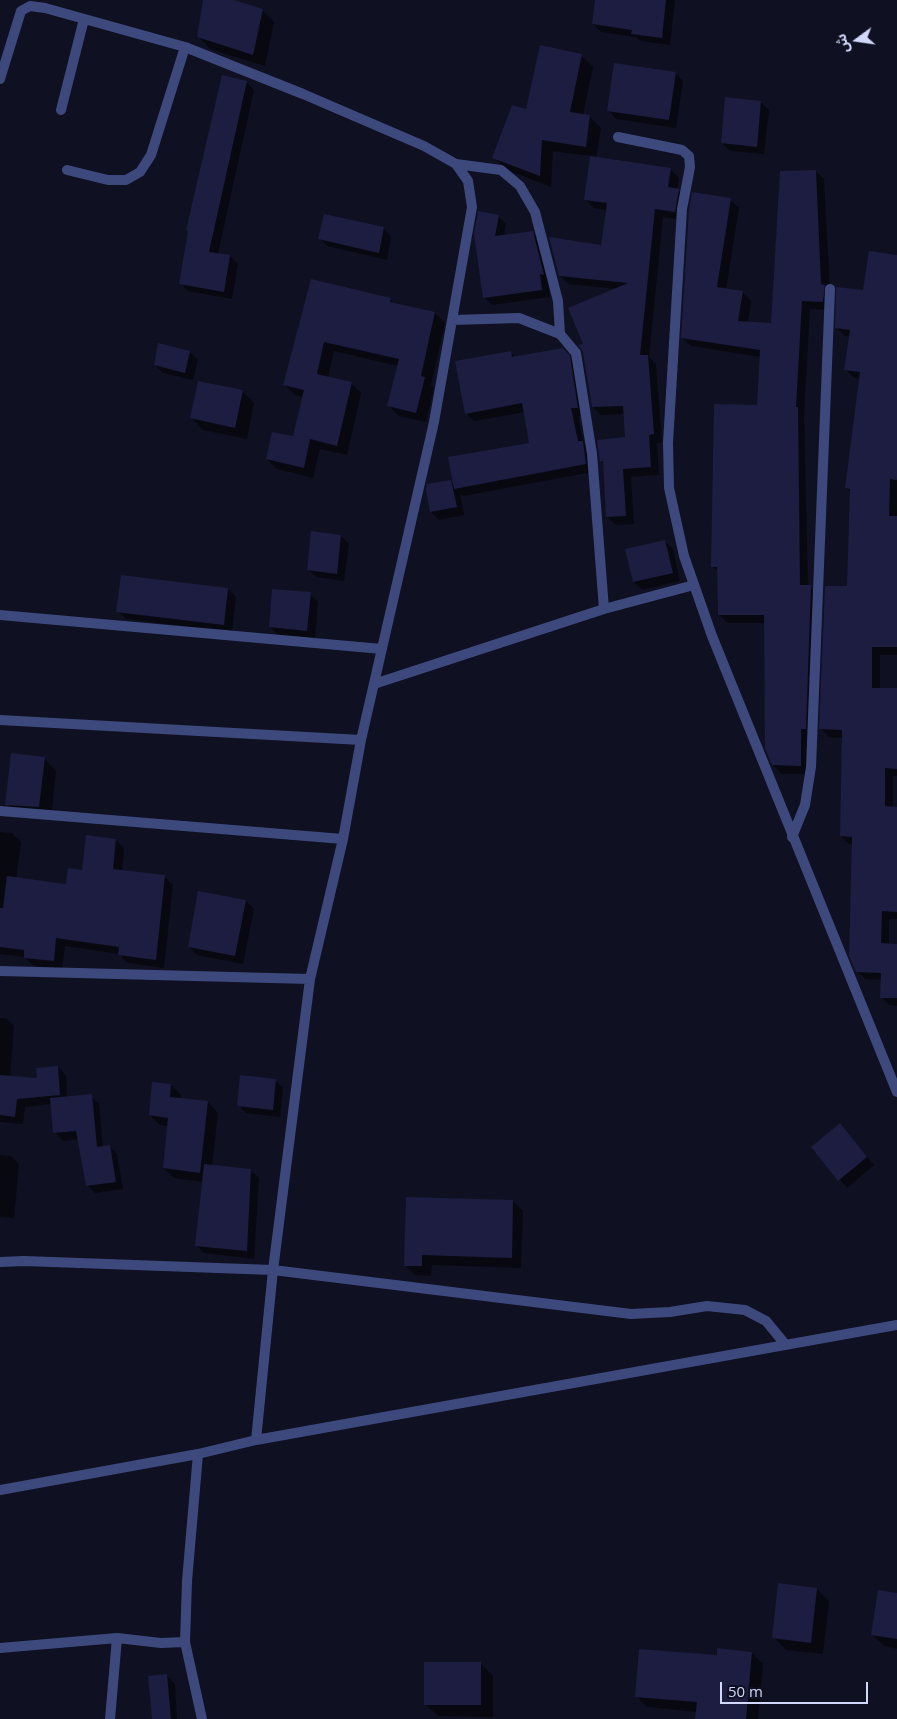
<!DOCTYPE html>
<meta charset="utf-8">
<style>
body{margin:0}
#map{position:relative;width:897px;height:1719px;overflow:hidden;background:#0f1021;font-family:"Open Sans","Noto Sans Arabic",sans-serif}
canvas{display:block}
.north{position:absolute;left:832px;top:15px;width:50px;height:50px;-webkit-text-stroke:4px #0f1021;paint-order:stroke;rotate:256deg;font-size:14px;font-weight:700;line-height:20px;text-align:center;color:#d2d7fc}
.north::after{content:'';display:block;margin:auto;width:18px;height:22px;background:#d2d7fc;clip-path:polygon(50% 0,100% 100%,50% 72%,0 100%)}
.scale{position:absolute;left:720px;top:1682px;width:148px;height:22px;box-sizing:border-box;border:2px solid #d2d7fc;border-top:0;padding-left:6px;font-size:15px;line-height:18px;white-space:nowrap;color:#d2d7fc;-webkit-text-stroke:4px #0f1021;paint-order:stroke}
</style>
<div id="map">
<canvas width="897" height="1719"></canvas>
<div class="north">ش</div>
<div class="scale">50 m</div>
</div>
<script>
const context = document.querySelector('canvas').getContext('2d');
context.lineJoin = 'round';
function fillPath(path, color) {
  context.fillStyle = color;
  context.fill(path, 'evenodd');
}
function toPath(rows) {
  const path = new Path2D();
  for (const r of rows) {
    path.moveTo(r[0], r[1]);
    for (let i = 2; i < r.length; i += 2) path.lineTo(r[i], r[i + 1]);
  }
  return path;
}
function strokePath(path, color, width, dash) {
  context.strokeStyle = color;
  context.lineWidth = width;
  context.lineCap = dash ? 'butt' : 'round';
  context.setLineDash(dash || []);
  context.stroke(path);
}
fillPath(toPath([
 [204,0,230,0,262,10,274,22,265,66,210,49,198,36],
 [596,0,675,0,670,45,641,41,636,37,601,32,593,24],
 [582,56,593,67,583,115,589,116,601,128,596,159,670,169,679,178,677,190,687,199,683,220,663,217,649,357,656,364,662,442,657,443,659,475,631,477,634,524,616,525,607,517,604,465,601,461,626,438,624,414,601,415,593,407,585,345,617,289,569,284,560,276,602,247,607,210,594,208,585,199,591,156,553,151,551,187,505,169,494,157,527,111],
 [675,73,683,81,676,128,616,119,608,110],
 [246,82,254,90,218,254,230,256,238,264,232,299,188,291,180,283],
 [761,102,769,110,764,154,730,151,722,143],
 [815,171,824,179,831,310,810,309,804,415,808,586,819,595,809,774,782,774,773,765,765,623,728,623,719,615,719,572,712,566,758,406,761,357,691,346,682,338,730,200,739,208,726,290,742,292,751,301,748,323,772,325],
 [498,216,506,224,504,236,532,232,540,240,551,282,548,282,550,297,492,305,484,297],
 [383,228,391,237,387,260,327,246,319,238],
 [897,257,897,655,880,655,880,689,897,689,897,776,893,776,893,808,897,808,897,919,889,919,889,945,897,945,897,1006,889,1005,881,997,882,980,865,979,857,971,853,844,849,844,841,836,843,738,829,737,821,729,849,588,851,492,846,488,861,379,854,378,846,370,850,337,845,336,837,328,864,292],
 [312,281,390,299,395,304,435,313,445,323,431,385,434,388,426,422,399,416,389,406,398,366,334,351,328,378,351,383,361,393,347,455,320,449,313,478,277,469,267,459,293,438,303,397,295,395,285,385],
 [562,349,577,365,585,416,578,416,584,443,590,450,593,472,463,496,460,493,464,515,439,520,431,512,451,481,454,485,530,444,525,412,474,421,466,413,510,352,516,358],
 [190,352,198,360,193,380,163,373,155,365],
 [242,391,254,403,247,439,203,430,191,417],
 [312,533,341,536,349,544,344,581,316,577,308,569],
 [665,541,673,549,680,581,642,590,634,582],
 [122,576,228,589,236,597,232,632,126,619,118,611],
 [310,594,318,602,315,638,278,635,270,627],
 [44,758,56,771,51,819,19,816,6,804],
 [0,832,12,833,21,842,16,879,67,885,116,840,124,849,122,871,164,876,173,885,164,968,128,963,119,954,65,946,62,969,34,966,24,957,0,954],
 [246,901,254,909,243,964,197,955,189,947],
 [0,1018,6,1018,14,1026,10,1077,39,1080,58,1067,66,1075,67,1098,91,1096,99,1104,103,1147,109,1146,117,1154,123,1189,95,1193,87,1185,79,1139,63,1141,55,1132,52,1104,25,1107,23,1124,0,1122],
 [275,1080,283,1088,280,1117,246,1113,238,1105],
 [171,1085,181,1095,181,1099,208,1102,218,1113,212,1166,250,1170,259,1178,254,1259,204,1253,196,1245,203,1182,174,1178,164,1168,168,1126,160,1125,150,1115],
 [840,1125,874,1165,847,1188,813,1147],
 [0,1155,11,1156,19,1164,14,1218,0,1217],
 [407,1198,513,1201,523,1211,521,1268,432,1265,431,1276,415,1275,406,1266],
 [817,1589,829,1601,823,1654,786,1650,774,1637],
 [897,1594,897,1649,884,1646,872,1634],
 [752,1653,763,1664,758,1719,697,1719,697,1712,647,1707,636,1696,718,1657],
 [481,1664,493,1676,493,1717,438,1716,425,1704],
 [167,1676,175,1684,177,1719,153,1719]
]), '#0007');
fillPath(toPath([
 [203,0,234,0,263,9,253,55,197,37],
 [595,0,666,0,662,38,631,34,632,30,592,24],
 [540,45,582,54,570,112,590,115,586,147,542,140,540,176,492,158,512,105,526,109],
 [614,63,676,72,669,120,607,111],
 [222,75,247,81,209,252,230,255,224,292,179,284,188,231,186,230],
 [725,97,761,101,757,147,721,143],
 [590,156,671,168,668,187,679,189,675,212,655,209,640,355,648,355,654,434,649,435,651,467,623,469,626,516,606,517,603,461,600,462,597,440,625,437,623,406,592,407,583,352,578,345,583,344,568,308,628,283,559,276,549,237,601,245,607,203,584,200],
 [816,170,821,284,825,285,823,302,802,301,796,407,798,407,800,585,811,585,806,729,801,729,801,766,772,765,765,748,764,615,718,615,717,567,711,567,714,404,757,405,760,350,681,338,689,210,692,192,731,198,717,287,743,291,738,321,771,323,780,171],
 [478,211,499,215,495,236,533,231,544,275,540,274,542,290,483,298,474,234],
 [324,214,384,227,379,253,318,239],
 [869,251,897,255,897,480,890,479,889,516,897,516,897,647,872,647,872,688,897,688,897,769,885,768,885,806,897,807,897,912,882,911,881,943,897,944,897,998,880,998,881,973,856,972,849,956,852,837,840,836,842,730,819,729,825,586,847,586,850,489,845,488,860,372,844,370,850,330,835,328,836,287,863,290],
 [311,279,391,298,390,302,435,312,421,376,425,377,416,413,387,406,399,359,324,342,317,374,352,382,337,446,310,439,304,468,266,459,272,432,293,436,304,390,283,385],
 [158,343,190,351,185,373,154,365],
 [563,348,570,356,578,408,571,408,578,441,583,441,586,464,454,489,448,457,529,443,522,403,465,414,455,361,511,351,512,357],
 [198,381,243,390,235,428,190,418],
 [451,480,457,507,430,512,426,490,427,484],
 [311,531,341,535,337,574,307,570],
 [665,540,673,573,633,582,625,549],
 [121,575,228,588,224,625,116,612],
 [272,589,311,592,307,631,269,627],
 [11,753,45,757,39,807,5,805],
 [86,835,116,839,113,869,165,875,156,960,118,955,119,947,56,938,54,961,24,958,24,950,0,947,0,908,3,908,7,876,66,884,68,868,82,870],
 [198,891,246,900,235,956,188,947],
 [58,1066,60,1095,17,1099,15,1117,0,1115,0,1075,37,1078,36,1068],
 [240,1075,276,1079,273,1110,237,1106],
 [152,1082,171,1084,170,1097,208,1101,200,1173,163,1168,168,1118,149,1115],
 [92,1094,97,1147,110,1145,116,1182,86,1186,76,1131,53,1133,50,1098],
 [840,1123,867,1157,838,1181,811,1147],
 [204,1164,251,1169,247,1251,195,1246],
 [406,1197,513,1200,512,1258,422,1255,422,1266,404,1266],
 [778,1583,817,1588,811,1643,772,1638],
 [878,1590,897,1593,897,1639,871,1635],
 [717,1648,752,1652,746,1719,695,1719,697,1702,635,1697,639,1649,717,1655],
 [424,1662,481,1662,481,1705,424,1705],
 [167,1674,171,1719,152,1719,148,1676]
]), '#1c1d41');
strokePath(toPath([
 [0,79,21,11,30,6,45,8,185,47,303,94,424,146,456,164,468,181,472,207,434,422,361,740,343,839,310,979,273,1270,256,1440],
 [61,110,84,19],
 [618,137,682,150,689,156,690,167,682,209,668,443,669,488,684,556,712,636,897,1092],
 [456,164,501,170,520,186,535,212,558,301,560,334],
 [67,170,108,180,126,180,140,172,151,155,185,47],
 [452,320,519,318,560,334,576,353,592,454,604,609],
 [0,615,382,649],
 [374,684,604,609,694,585],
 [0,720,361,740],
 [0,811,343,839],
 [792,837,805,805,811,767,830,289],
 [0,971,310,979],
 [0,1262,24,1261,273,1270,631,1314,670,1312,707,1306,745,1310,766,1321,785,1344],
 [198,1454,187,1581,185,1642,202,1719],
 [0,1490,198,1454,256,1440,897,1325],
 [0,1648,117,1638,161,1643,185,1642],
 [110,1719,117,1638]
]), '#3d497d', 10);
</script>
